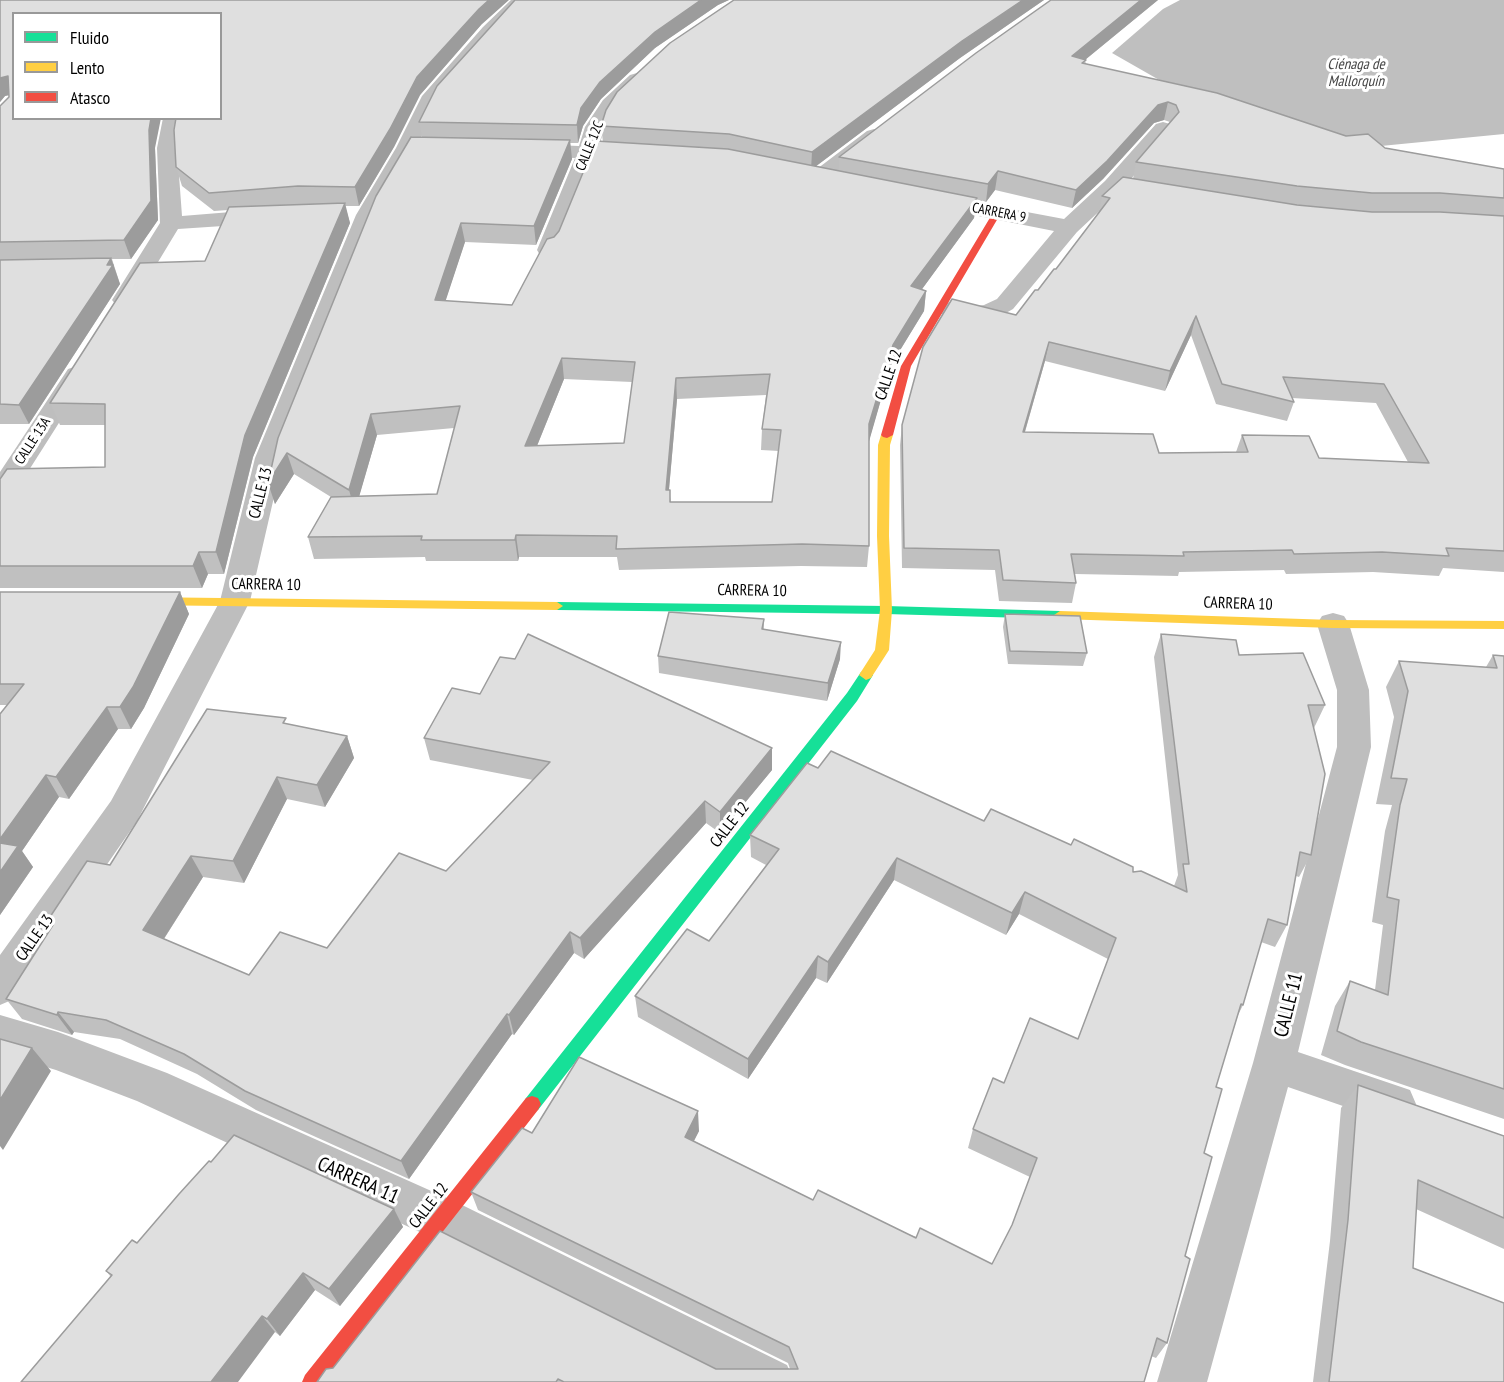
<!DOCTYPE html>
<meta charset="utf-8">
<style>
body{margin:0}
#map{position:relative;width:1504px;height:1382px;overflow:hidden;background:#fff;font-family:"PT Sans Narrow",sans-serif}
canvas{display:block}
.legend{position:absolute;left:12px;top:12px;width:210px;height:108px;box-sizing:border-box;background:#fff;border:2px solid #999;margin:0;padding:8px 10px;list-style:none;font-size:18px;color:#000}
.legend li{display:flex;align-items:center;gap:12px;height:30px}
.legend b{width:30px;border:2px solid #999}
</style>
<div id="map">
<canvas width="1504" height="1382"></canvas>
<ul class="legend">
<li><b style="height:8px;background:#16e098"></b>Fluido</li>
<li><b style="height:8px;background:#ffcf43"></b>Lento</li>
<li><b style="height:8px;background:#f24e42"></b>Atasco</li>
</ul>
</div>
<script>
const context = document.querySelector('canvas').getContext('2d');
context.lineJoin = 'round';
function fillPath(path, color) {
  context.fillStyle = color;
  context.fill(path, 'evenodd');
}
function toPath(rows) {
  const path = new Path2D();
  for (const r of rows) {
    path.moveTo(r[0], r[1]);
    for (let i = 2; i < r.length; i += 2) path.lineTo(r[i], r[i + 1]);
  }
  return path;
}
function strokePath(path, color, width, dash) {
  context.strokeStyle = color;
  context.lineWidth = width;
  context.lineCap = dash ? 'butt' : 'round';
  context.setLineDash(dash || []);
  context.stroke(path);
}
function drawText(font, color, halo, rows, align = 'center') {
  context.font = font + ' "PT Sans Narrow",sans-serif';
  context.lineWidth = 6;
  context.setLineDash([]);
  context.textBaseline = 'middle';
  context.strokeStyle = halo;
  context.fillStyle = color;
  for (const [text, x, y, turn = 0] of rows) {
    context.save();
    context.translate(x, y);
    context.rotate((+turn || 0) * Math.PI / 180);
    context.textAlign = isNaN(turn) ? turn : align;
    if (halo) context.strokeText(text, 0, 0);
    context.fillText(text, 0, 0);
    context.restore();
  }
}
fillPath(toPath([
 [1180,0,1504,0,1504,134,1350,149,1196,101,1112,53,1163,9]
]), '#bfbfbf');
fillPath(toPath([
 [511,0,529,0,495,35,438,102,416,148,378,215,283,458,250,601,137,821,14,999,0,1005,0,955,111,801,220,601,255,458,356,215,396,148,422,96,483,27,511,0],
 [637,73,644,75,646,79,617,108,605,127,599,146,638,148,645,150,648,154,645,158,638,160,595,159,559,250,556,255,548,257,540,255,537,250,575,158,527,156,520,154,517,150,520,146,527,144,579,146,585,127,603,100,630,75,637,73],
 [163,118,183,118,177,148,182,216,268,209,276,211,279,216,276,221,268,223,178,229,132,305,124,307,116,305,112,300,160,223,157,148,163,118],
 [1163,122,1170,124,1173,128,1170,132,1121,191,1077,232,1013,309,999,317,973,321,941,314,938,309,941,304,950,302,973,307,984,305,997,299,1054,231,923,205,920,200,923,195,931,194,1064,219,1105,181,1156,124,1163,122],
 [874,129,881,131,884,135,881,139,823,183,816,185,809,183,805,179,809,175,867,131,874,129],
 [77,366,86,369,90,374,10,500,0,503,0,472,68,369,77,366],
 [1333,613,1344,616,1349,624,1369,690,1371,747,1298,1052,1410,1090,1416,1104,1410,1118,1395,1124,1288,1087,1207,1382,1157,1382,1253,1063,1337,747,1337,690,1317,624,1322,616,1333,613],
 [0,1015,58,1032,167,1073,456,1202,787,1365,795,1382,718,1382,424,1234,137,1101,56,1070,0,1053,0,1015]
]), '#bebebe');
fillPath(toPath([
 [557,602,886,606,1060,611,1066,615,1060,619,886,614,557,610,551,606,557,602],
 [866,670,873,675,857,701,538,1110,532,1112,526,1110,523,1104,526,1098,847,693,861,672,866,670]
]), '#16e098');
fillPath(toPath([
 [887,432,893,435,890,445,889,536,892,610,889,650,871,678,866,680,859,675,875,650,880,610,877,536,878,445,881,435,887,432],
 [138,597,557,602,563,606,557,610,138,605,132,601,138,597],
 [1060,611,1333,620,1504,621,1504,629,1333,628,1060,619,1054,615,1060,611]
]), '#ffcf43');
fillPath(toPath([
 [994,211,1001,213,911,366,893,435,887,438,883,437,881,435,901,366,994,211],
 [532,1096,538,1098,541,1104,538,1110,325,1382,302,1382,305,1375,526,1098,532,1096]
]), '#f24e42');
fillPath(toPath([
 [0,0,481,25,420,95,394,147,359,206,345,206,350,223,253,457,224,574,208,574,202,588,0,588,0,479,105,467,105,425,60,425,50,403,205,261,228,210,214,211,182,186,176,167,220,118,14,14,155,148,158,220,131,259,112,259,120,284,29,424,0,424,0,106,9,97,9,95,5,96,0,102],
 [515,0,729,0,718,5,655,48,601,99,583,126,578,143,570,143,572,159,536,245,465,242,445,301,512,305,559,231,603,142,601,126,734,0,1044,0,960,58,816,166,839,171,839,157,1051,0,1158,0,1085,60,1086,64,1385,148,1504,169,1504,572,1443,568,1439,576,1373,572,1286,574,1284,570,1179,572,1178,576,1075,574,1076,583,1072,603,999,601,995,570,902,568,900,445,902,425,1016,315,1056,269,1099,212,1102,196,1133,179,1136,162,1170,122,1164,120,1154,123,1103,179,1072,208,995,190,986,202,977,200,974,218,922,289,926,291,924,311,891,365,869,440,869,546,867,567,801,566,619,570,617,557,519,557,518,561,426,561,425,557,314,559,308,537,331,497,294,474,275,504,268,483,422,138,419,122],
 [1191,335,1216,404,1287,421,1294,402,1292,398,1376,403,1408,462,1319,458,1242,435,1236,452,1159,453,1025,432,1045,361,1165,391],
 [564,379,632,382,624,443,537,446],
 [766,395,762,429,761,450,779,451,772,502,671,502,669,490,677,399],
 [454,428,437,494,359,496,377,435],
 [0,592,180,592,189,614,144,708,131,729,118,729,69,799,59,797,22,851,33,867,0,915,0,714,7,705,0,705],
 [1005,614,1087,653,1083,666,1008,664,1003,627],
 [764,619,764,629,840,659,827,701,659,673,658,656],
 [1161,634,1239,655,1325,705,1314,728,1313,728,1311,855,1299,877,1296,876,1287,925,1275,947,1261,942,1243,1005,1238,1015,1216,1087,1185,1256,1167,1343,1156,1358,1151,1356,1144,1382,317,1382,716,1369,790,1369,788,1363,478,1210,471,1192,532,1133,699,1131,694,1141,813,1200,992,1264,1012,1225,1030,1177,968,1148,973,1129,1004,1083,1078,1039,1108,959,1019,914,1006,935,894,880,827,983,816,978,748,1079,638,1017,635,996,709,941,766,865,751,857,750,835,818,768,984,821,1133,872,1174,886,1178,875,1154,657],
 [1493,655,1504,656,1504,1119,1345,1065,1321,1055,1335,1006,1350,981,1375,990,1383,925,1372,922,1385,831,1392,805,1376,804,1394,717,1386,687,1399,661,1486,667],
 [288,724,347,736,354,758,325,807,287,799,244,883,203,877,164,939,249,975,327,948,446,871,533,780,430,760,424,738,772,748,772,770,720,833,706,823,584,959,574,953,514,1035,512,1034,409,1179,256,1110,197,1074,120,1039,74,1032,72,1035,22,1019,6,999,50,929,46,923,110,865],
 [1358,1085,1504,1136,1504,1249,1416,1209,1413,1268,1504,1382,1313,1382,1330,1241,1341,1108],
 [211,1162,394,1209,403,1227,340,1306,315,1290,280,1336,275,1332,111,1277,106,1271,137,1243]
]), '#c0c0c0');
fillPath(toPath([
 [489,0,509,0,481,25,420,95,394,147,359,206,355,187,417,77,479,9],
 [701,0,729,0,718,5,655,48,601,99,583,126,578,143,577,125,581,108,600,82,655,32],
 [1023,0,1044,0,960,58,811,170,812,152,962,41],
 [1141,0,1158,0,1069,73,1072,56],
 [8,76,14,94,5,96,0,102,0,78],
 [1168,102,1164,120,1154,123,1103,179,1072,208,1076,190,1158,105],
 [151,118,161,118,155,148,158,220,131,259,124,240],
 [570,140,572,159,536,245,534,226],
 [998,171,995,190,986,202,988,184],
 [977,198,974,218,909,307,911,286],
 [345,203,350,223,253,457,224,574,216,552,245,435],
 [461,223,465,242,439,321,435,300],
 [111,258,120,284,29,424,19,405],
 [926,291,924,311,891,365,868,445,869,424,893,345],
 [1196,316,1191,335,1165,391,1170,371],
 [1049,342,1045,361,1019,452,1023,432],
 [562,358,564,379,528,468,525,446],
 [676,378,677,399,667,511,666,490],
 [371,414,377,435,355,511,349,490],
 [287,453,294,474,275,504,268,483],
 [516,535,519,557,518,561,515,540],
 [199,552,208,574,202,588,193,566],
 [180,592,189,614,144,708,131,729,120,707],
 [841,642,840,659,827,701,828,683],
 [107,707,118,729,69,799,56,777],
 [347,736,354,758,325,807,317,785],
 [772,748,772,770,720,833,720,812],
 [46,775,59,797,22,851,33,867,0,915,0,839],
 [277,777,287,799,244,883,233,861],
 [705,801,706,823,584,959,580,938],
 [191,856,203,877,156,951,143,930],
 [897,858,894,880,827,983,828,962],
 [1025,892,1019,914,1006,935,1012,913],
 [570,932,574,953,514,1035,509,1015],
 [818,956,816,978,748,1079,748,1059],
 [58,1012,74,1032,72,1035,57,1015],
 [507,1014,512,1034,409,1179,401,1161],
 [32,1048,51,1071,3,1150,0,1146,0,1100],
 [698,1111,699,1131,686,1156,685,1137],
 [394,1209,403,1227,340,1306,329,1289],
 [303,1273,315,1290,280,1336,267,1319],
 [262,1316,275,1332,238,1382,211,1382]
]), '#9c9c9c');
const building = toPath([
 [0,0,489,0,479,9,417,77,390,129,355,187,298,186,209,193,176,167,174,130,176,118,220,118,220,14,14,14,14,118,151,118,149,130,151,201,124,240,0,242,0,106,9,97,8,76,0,78,0,0],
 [515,0,701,0,655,32,600,82,581,108,577,125,419,122,437,86,515,0],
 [734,0,1023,0,962,41,812,152,729,134,601,126,606,110,617,92,670,43,734,0],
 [1051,0,1141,0,1072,56,1086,60,1082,63,1217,93,1346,136,1368,134,1385,148,1504,169,1504,198,1440,193,1372,193,1297,186,1136,162,1179,112,1176,105,1168,102,1158,105,1107,161,1076,190,998,171,988,184,839,157,976,53,1051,0],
 [411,137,570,140,534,226,461,223,435,300,512,305,547,239,554,237,559,231,596,141,728,149,977,198,911,286,926,291,893,345,869,424,869,546,802,544,616,549,617,536,516,535,515,540,421,540,422,536,308,537,331,497,437,494,460,406,371,414,349,490,287,453,268,483,278,438,376,196,411,137],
 [562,358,635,362,624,443,525,446,562,358],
 [770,374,762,429,781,430,772,502,670,502,670,490,666,490,676,378,770,374],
 [1123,177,1297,205,1372,212,1440,212,1504,216,1504,551,1446,548,1449,556,1382,552,1294,554,1292,550,1183,552,1184,556,1071,554,1076,583,1003,580,999,550,904,548,902,425,923,347,952,299,1016,315,1035,290,1038,290,1054,269,1056,269,1110,198,1102,196,1123,177],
 [1196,316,1222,384,1294,402,1283,377,1384,384,1429,463,1319,458,1309,436,1242,435,1248,452,1159,453,1153,434,1023,432,1049,342,1170,371,1196,316],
 [345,203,245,435,216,552,199,552,193,566,0,566,0,479,7,469,105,467,105,404,50,403,140,263,205,261,229,207,345,203],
 [111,258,107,265,113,265,19,405,0,404,0,260,111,258],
 [0,592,180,592,133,687,120,707,107,707,56,777,46,775,0,839,0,714,24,684,0,684,0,592],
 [669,612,764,619,762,629,841,642,828,683,658,656,669,612],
 [1005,614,1080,616,1087,653,1010,651,1005,614],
 [528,634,772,748,720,812,705,801,580,938,570,932,509,1015,507,1014,401,1161,245,1091,184,1054,106,1020,58,1012,57,1015,6,999,53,925,46,923,87,861,110,865,207,709,286,718,283,723,347,736,317,785,277,777,233,861,191,856,143,930,249,975,280,932,327,948,399,853,446,871,550,762,424,738,452,688,480,694,500,657,515,659,528,634],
 [1161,634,1236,640,1239,655,1303,653,1325,705,1308,705,1325,774,1311,855,1300,852,1287,925,1268,919,1243,1005,1241,1004,1216,1087,1222,1089,1204,1153,1212,1157,1185,1256,1190,1259,1167,1343,1157,1338,1144,1382,564,1382,558,1379,556,1382,317,1382,326,1369,333,1368,440,1231,716,1369,798,1369,789,1347,471,1192,522,1128,532,1133,579,1057,698,1111,685,1137,813,1200,818,1190,916,1238,920,1228,992,1264,1012,1225,1037,1158,973,1129,993,1078,1004,1083,1030,1018,1078,1039,1116,938,1025,892,1012,913,897,858,828,962,818,956,748,1059,635,996,687,929,709,941,779,849,750,835,807,763,818,768,831,751,984,821,991,809,1071,845,1074,839,1133,867,1133,872,1141,871,1187,892,1183,864,1189,864,1161,634],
 [1493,655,1504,656,1504,1089,1361,1042,1337,1031,1350,981,1388,995,1399,900,1387,897,1400,805,1407,779,1391,778,1408,691,1399,661,1497,668,1493,655],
 [0,843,18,846,0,872,0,843],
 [0,1039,32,1048,0,1100,0,1039],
 [1358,1085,1504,1136,1504,1218,1418,1180,1413,1268,1504,1303,1504,1382,1329,1382,1348,1220,1358,1085],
 [234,1135,394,1209,329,1289,303,1273,267,1319,262,1316,211,1382,21,1382,112,1275,106,1271,132,1240,137,1243,179,1194,209,1161,211,1162,234,1135]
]);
fillPath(building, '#dfdfdf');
strokePath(building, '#9c9c9c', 1.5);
drawText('14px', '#000', '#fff', [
 ["CALLE 12C",590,146,-68],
 ["CARRERA 9",999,213,11],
 ["CALLE 13A",33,441,-57]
]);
drawText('italic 15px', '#444', '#fff', [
 ["Ciénaga de",1356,65],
 ["Mallorquín",1356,82]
]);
drawText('16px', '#000', '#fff', [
 ["CALLE 12",889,375,-71],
 ["CALLE 13",261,493,-76],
 ["CARRERA 10",266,585,1],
 ["CARRERA 10",752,591,1],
 ["CARRERA 10",1238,604,2],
 ["CALLE 12",730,825,-52],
 ["CALLE 13",35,938,-55],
 ["CALLE 12",429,1206,-52]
]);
drawText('20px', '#000', '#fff', [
 ["CALLE 11",1289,1005,-76],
 ["CARRERA 11",358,1181,24]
]);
</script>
